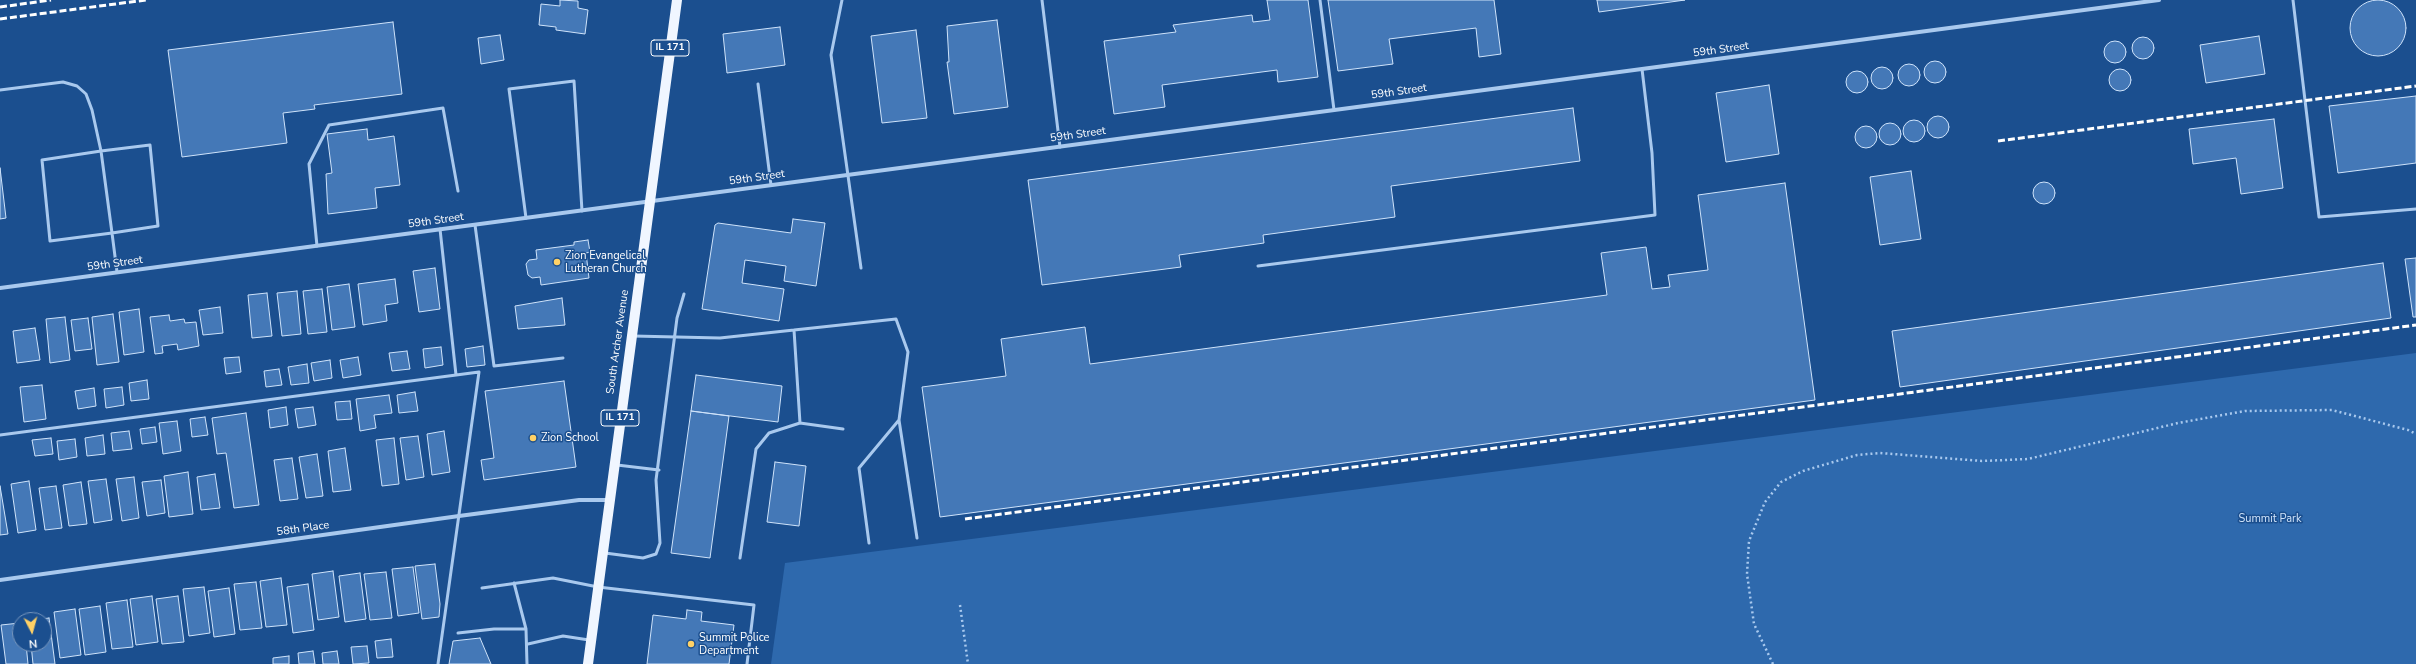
<!DOCTYPE html>
<style>
body{margin:0}
#map{position:relative;width:2416px;height:664px;overflow:hidden;background:#1b4f8f;font-family:"Nunito Sans",sans-serif}
canvas{display:block}
.north{position:absolute;left:12px;top:612px;width:40px;height:40px;box-sizing:border-box;background:#1b4f8f;border:1px solid #7695bc;border-radius:50%;rotate:174deg;font-size:11px;font-weight:700;line-height:16px;text-align:center;color:#fff}
.north::after{content:'';display:block;margin:auto;width:14px;height:18px;background:#ffd166;clip-path:polygon(50% 0,100% 100%,50% 72%,0 100%)}
</style>
<div id="map">
<canvas width="2416" height="664"></canvas>
<div class="north">N</div>
</div>
<script>
const context = document.querySelector('canvas').getContext('2d');
context.lineJoin = 'round';
function fillPath(path, color) {
  context.fillStyle = color;
  context.fill(path, 'evenodd');
}
function toPath(rows) {
  const path = new Path2D();
  for (const r of rows) {
    if (r.length === 3) {
      path.moveTo(r[0] + r[2], r[1]);
      path.arc(r[0], r[1], r[2], 0, 2 * Math.PI);
      continue;
    }
    path.moveTo(r[0], r[1]);
    for (let i = 2; i < r.length; i += 2) path.lineTo(r[i], r[i + 1]);
  }
  return path;
}
function strokePath(path, color, width, dash) {
  context.strokeStyle = color;
  context.lineWidth = width;
  context.lineCap = dash ? 'butt' : 'round';
  context.setLineDash(dash || []);
  context.stroke(path);
}
function drawText(font, color, halo, rows, align = 'center') {
  context.font = font + ' "Nunito Sans",sans-serif';
  context.lineWidth = 3;
  context.setLineDash([]);
  context.textBaseline = 'middle';
  context.strokeStyle = halo;
  context.fillStyle = color;
  for (const [text, x, y, turn = 0] of rows) {
    context.save();
    context.translate(x, y);
    context.rotate((+turn || 0) * Math.PI / 180);
    context.textAlign = isNaN(turn) ? turn : align;
    if (halo) context.strokeText(text, 0, 0);
    context.fillText(text, 0, 0);
    context.restore();
  }
}
fillPath(toPath([
 [2416,353,2416,664,771,664,785,563]
]), '#2e69ad');
const building = toPath([
 [560,0,578,1,578,8,588,10,585,34,556,30,556,27,539,25,541,4,560,6,560,0],
 [1267,0,1308,0,1318,77,1278,82,1277,70,1162,85,1165,107,1114,114,1104,41,1176,32,1173,25,1252,15,1253,22,1270,20,1267,0],
 [1328,0,1494,0,1501,54,1479,57,1476,28,1389,39,1393,64,1338,71,1328,0],
 [1597,0,1685,0,1599,12,1597,0],
 [2378,28,28],
 [997,20,1008,107,954,114,947,62,949,62,947,26,997,20],
 [393,22,402,94,314,105,315,109,283,113,287,143,182,157,168,50,393,22],
 [780,27,785,65,727,73,723,34,780,27],
 [916,30,927,118,882,123,871,36,916,30],
 [500,35,504,60,481,64,478,38,500,35],
 [2259,36,2265,74,2206,83,2200,45,2259,36],
 [2143,48,11],
 [2115,52,11],
 [1935,72,11],
 [1909,75,11],
 [1882,78,11],
 [2120,80,11],
 [1857,82,11],
 [1769,85,1779,154,1726,162,1716,93,1769,85],
 [2416,96,2416,163,2338,173,2329,106,2416,96],
 [1573,108,1580,161,1391,186,1395,217,1263,235,1264,243,1179,255,1181,267,1042,285,1028,180,1573,108],
 [1938,127,11],
 [2274,119,2283,188,2241,194,2236,158,2193,164,2189,129,2274,119],
 [1914,131,11],
 [1890,134,11],
 [1866,137,11],
 [367,129,368,140,394,136,400,185,375,188,377,208,328,214,326,174,332,173,327,134,367,129],
 [0,168,6,218,0,219,0,168],
 [1911,171,1921,239,1880,245,1870,177,1911,171],
 [2044,193,11],
 [1785,183,1815,400,940,517,922,387,1006,376,1001,339,1085,327,1090,364,1607,295,1601,253,1646,247,1652,289,1670,287,1668,275,1708,270,1698,195,1785,183],
 [793,219,825,223,816,286,784,281,786,266,745,260,742,283,784,289,779,321,702,309,715,225,718,223,791,233,793,219],
 [588,240,590,252,586,253,589,278,541,285,540,277,532,278,528,275,526,264,529,260,537,259,536,250,574,245,574,242,588,240],
 [2416,258,2416,317,2413,317,2405,259,2416,258],
 [2383,263,2391,318,1900,387,1892,331,2383,263],
 [435,268,440,309,419,312,413,271,435,268],
 [395,279,398,303,385,305,387,321,363,325,358,284,395,279],
 [349,284,355,327,332,330,327,287,349,284],
 [322,289,327,332,308,334,303,291,322,289],
 [297,291,301,334,282,336,277,293,297,291],
 [267,293,272,336,252,338,248,295,267,293],
 [562,298,565,325,518,329,515,306,562,298],
 [220,307,223,333,203,335,199,310,220,307],
 [139,309,144,352,124,355,119,312,139,309],
 [113,314,119,362,97,365,92,317,113,314],
 [169,315,170,321,184,319,185,323,196,322,199,346,178,350,177,344,162,346,163,353,155,354,150,317,169,315],
 [65,317,70,360,50,363,46,319,65,317],
 [88,318,92,349,75,351,71,320,88,318],
 [35,328,40,360,17,363,13,331,35,328],
 [483,346,485,365,467,367,465,349,483,346],
 [441,347,443,365,425,368,423,349,441,347],
 [407,351,410,369,392,371,389,353,407,351],
 [239,357,241,372,226,374,224,358,239,357],
 [358,357,361,375,343,378,340,360,358,357],
 [330,360,332,378,314,381,311,363,330,360],
 [307,364,309,383,291,385,288,367,307,364],
 [279,369,282,385,266,387,264,371,279,369],
 [696,375,782,386,778,422,691,411,696,375],
 [147,380,149,399,131,401,129,383,147,380],
 [564,381,576,467,484,480,481,460,494,458,485,391,564,381],
 [42,385,46,419,24,422,20,387,42,385],
 [122,387,124,405,106,408,104,389,122,387],
 [94,388,96,406,78,409,75,391,94,388],
 [415,392,418,411,399,413,397,395,415,392],
 [389,395,392,413,374,415,376,428,360,431,356,399,389,395],
 [350,401,352,419,337,420,335,402,350,401],
 [286,407,288,425,270,428,268,410,286,407],
 [313,407,316,425,298,428,295,409,313,407],
 [691,411,729,416,710,558,671,553,691,411],
 [246,413,259,505,234,508,226,453,217,454,212,418,246,413],
 [205,417,208,435,192,437,190,419,205,417],
 [177,421,181,451,163,454,159,423,177,421],
 [155,427,157,442,142,444,140,429,155,427],
 [129,431,132,449,113,451,111,433,129,431],
 [444,431,450,472,432,475,427,434,444,431],
 [103,435,105,454,87,456,85,438,103,435],
 [418,436,424,477,406,480,400,438,418,436],
 [51,438,53,454,35,456,32,440,51,438],
 [394,438,399,484,382,486,376,440,394,438],
 [75,439,77,457,59,460,57,441,75,439],
 [345,448,351,490,333,492,328,451,345,448],
 [317,454,323,496,306,498,299,457,317,454],
 [292,458,298,499,280,501,274,460,292,458],
 [775,462,806,466,799,526,767,522,775,462],
 [188,472,193,514,169,517,164,476,188,472],
 [215,474,220,508,201,510,197,477,215,474],
 [134,477,139,518,122,521,116,479,134,477],
 [106,479,112,520,94,523,88,481,106,479],
 [161,480,165,513,147,516,142,482,161,480],
 [29,481,36,530,18,533,11,484,29,481],
 [81,482,87,524,69,526,63,485,81,482],
 [0,486,8,534,0,535,0,486],
 [56,486,62,528,45,530,39,488,56,486],
 [435,564,440,604,439,617,422,619,415,566,435,564],
 [413,567,419,613,398,616,392,569,413,567],
 [333,571,339,617,318,620,312,574,333,571],
 [386,572,392,618,370,620,364,574,386,572],
 [360,573,366,619,345,622,339,576,360,573],
 [281,578,287,625,266,627,260,581,281,578],
 [256,582,262,628,240,630,234,584,256,582],
 [308,584,314,630,293,633,287,587,308,584],
 [204,587,210,633,189,636,183,589,204,587],
 [229,588,235,634,214,637,208,591,229,588],
 [152,596,158,642,136,645,130,599,152,596],
 [178,596,184,642,162,644,156,599,178,596],
 [127,600,133,647,112,649,106,603,127,600],
 [100,606,106,652,85,655,79,609,100,606],
 [75,609,81,655,60,658,54,612,75,609],
 [687,610,702,612,701,621,734,625,729,664,647,664,653,615,686,619,687,610],
 [49,618,55,664,33,664,31,644,44,644,44,620,36,620,49,618],
 [20,623,20,644,26,644,28,664,6,664,1,625,20,623],
 [480,638,491,664,449,664,453,641,480,638],
 [391,639,393,657,377,658,375,641,391,639],
 [367,646,369,663,353,664,351,647,367,646],
 [313,651,315,664,299,664,298,653,313,651],
 [337,651,339,664,323,664,322,653,337,651],
 [289,656,289,664,273,664,273,658,289,656]
]);
fillPath(building, '#4478b7');
strokePath(building, '#cfe3fa', 1);
strokePath(toPath([
 [960,605,968,664],
 [1773,664,1754,624,1747,574,1749,541,1765,502,1781,482,1803,471,1857,455,1880,453,1982,461,2028,459,2178,423,2245,411,2332,410,2408,430,2416,434]
]), '#a9c9ee', 2.5, [2, 3]);
strokePath(toPath([
 [842,0,831,55,861,268],
 [1042,0,1060,147],
 [1320,0,1334,110],
 [2293,0,2319,217,2416,209],
 [758,84,771,185],
 [0,90,63,82,77,86,86,94,92,110,101,151,150,145,158,226,112,233,50,241,42,160,101,151,112,233,117,272],
 [526,218,509,89,574,81,582,211],
 [475,225,494,366,563,358],
 [440,229,456,375],
 [317,246,309,164,329,125,443,108,458,191],
 [1258,266,1655,215,1652,153,1642,69],
 [633,336,720,338,896,319,908,352,899,420,917,538],
 [800,423,843,429],
 [0,435,479,372,438,664],
 [617,465,659,470],
 [869,543,859,468,899,420],
 [605,553,643,558,656,554,660,543,656,480,677,318,684,294],
 [740,558,756,449,769,433,800,423,794,330],
 [514,583,526,629,527,664],
 [482,588,553,578,598,587,754,605,747,664],
 [458,633,494,629,526,629],
 [528,644,563,636,589,640]
]), '#a9c9ee', 3);
strokePath(toPath([
 [0,288,2159,0],
 [0,580,459,516,579,500,609,500]
]), '#a9c9ee', 4);
strokePath(toPath([
 [588,664,677,0]
]), '#f0f6ff', 10);
strokePath(toPath([
 [0,7,51,0],
 [0,19,146,0],
 [1998,141,2416,86],
 [965,519,2416,325]
]), '#fff', 3, [7, 3]);
for (const [x, y, r, color] of [
 [557,262,4,"#ffd166"],
 [533,438,4,"#ffd166"],
 [691,644,4,"#ffd166"]
]) {
  const dot = new Path2D();
  dot.arc(x, y, r, 0, 2 * Math.PI);
  context.fillStyle = color;
  context.fill(dot);
  strokePath(dot, '#1b4f8f', 1.5);
}
for (const [x, y, w] of [
 [670,48,38],
 [620,418,38]
]) {
  const box = new Path2D();
  box.roundRect(x - w / 2, y - 8, w, 16, 3);
  context.fillStyle = '#1b4f8f';
  context.fill(box);
  strokePath(box, '#fff', 1);
}
drawText('bold 10px', '#fff', null, [
 ["IL 171",670,48],
 ["IL 171",620,418]
]);
drawText('11px', '#fff', '#1b4f8f', [
 ["59th Street",1721,50,-8],
 ["59th Street",1399,92,-8],
 ["59th Street",1078,135,-8],
 ["59th Street",757,178,-8],
 ["59th Street",436,221,-8],
 ["59th Street",115,264,-8],
 ["South Archer Avenue",618,342,-82],
 ["58th Place",303,529,-8]
]);
drawText('11px', '#fff', '#1b4f8f', [
 ["Zion Evangelical",565,256],
 ["Lutheran Church",565,269],
 ["Zion School",541,438],
 ["Summit Police",699,638],
 ["Department",699,651]
], 'left');
drawText('11px', '#cfe3fa', '#1b4f8f', [
 ["Summit Park",2270,519]
]);
</script>
